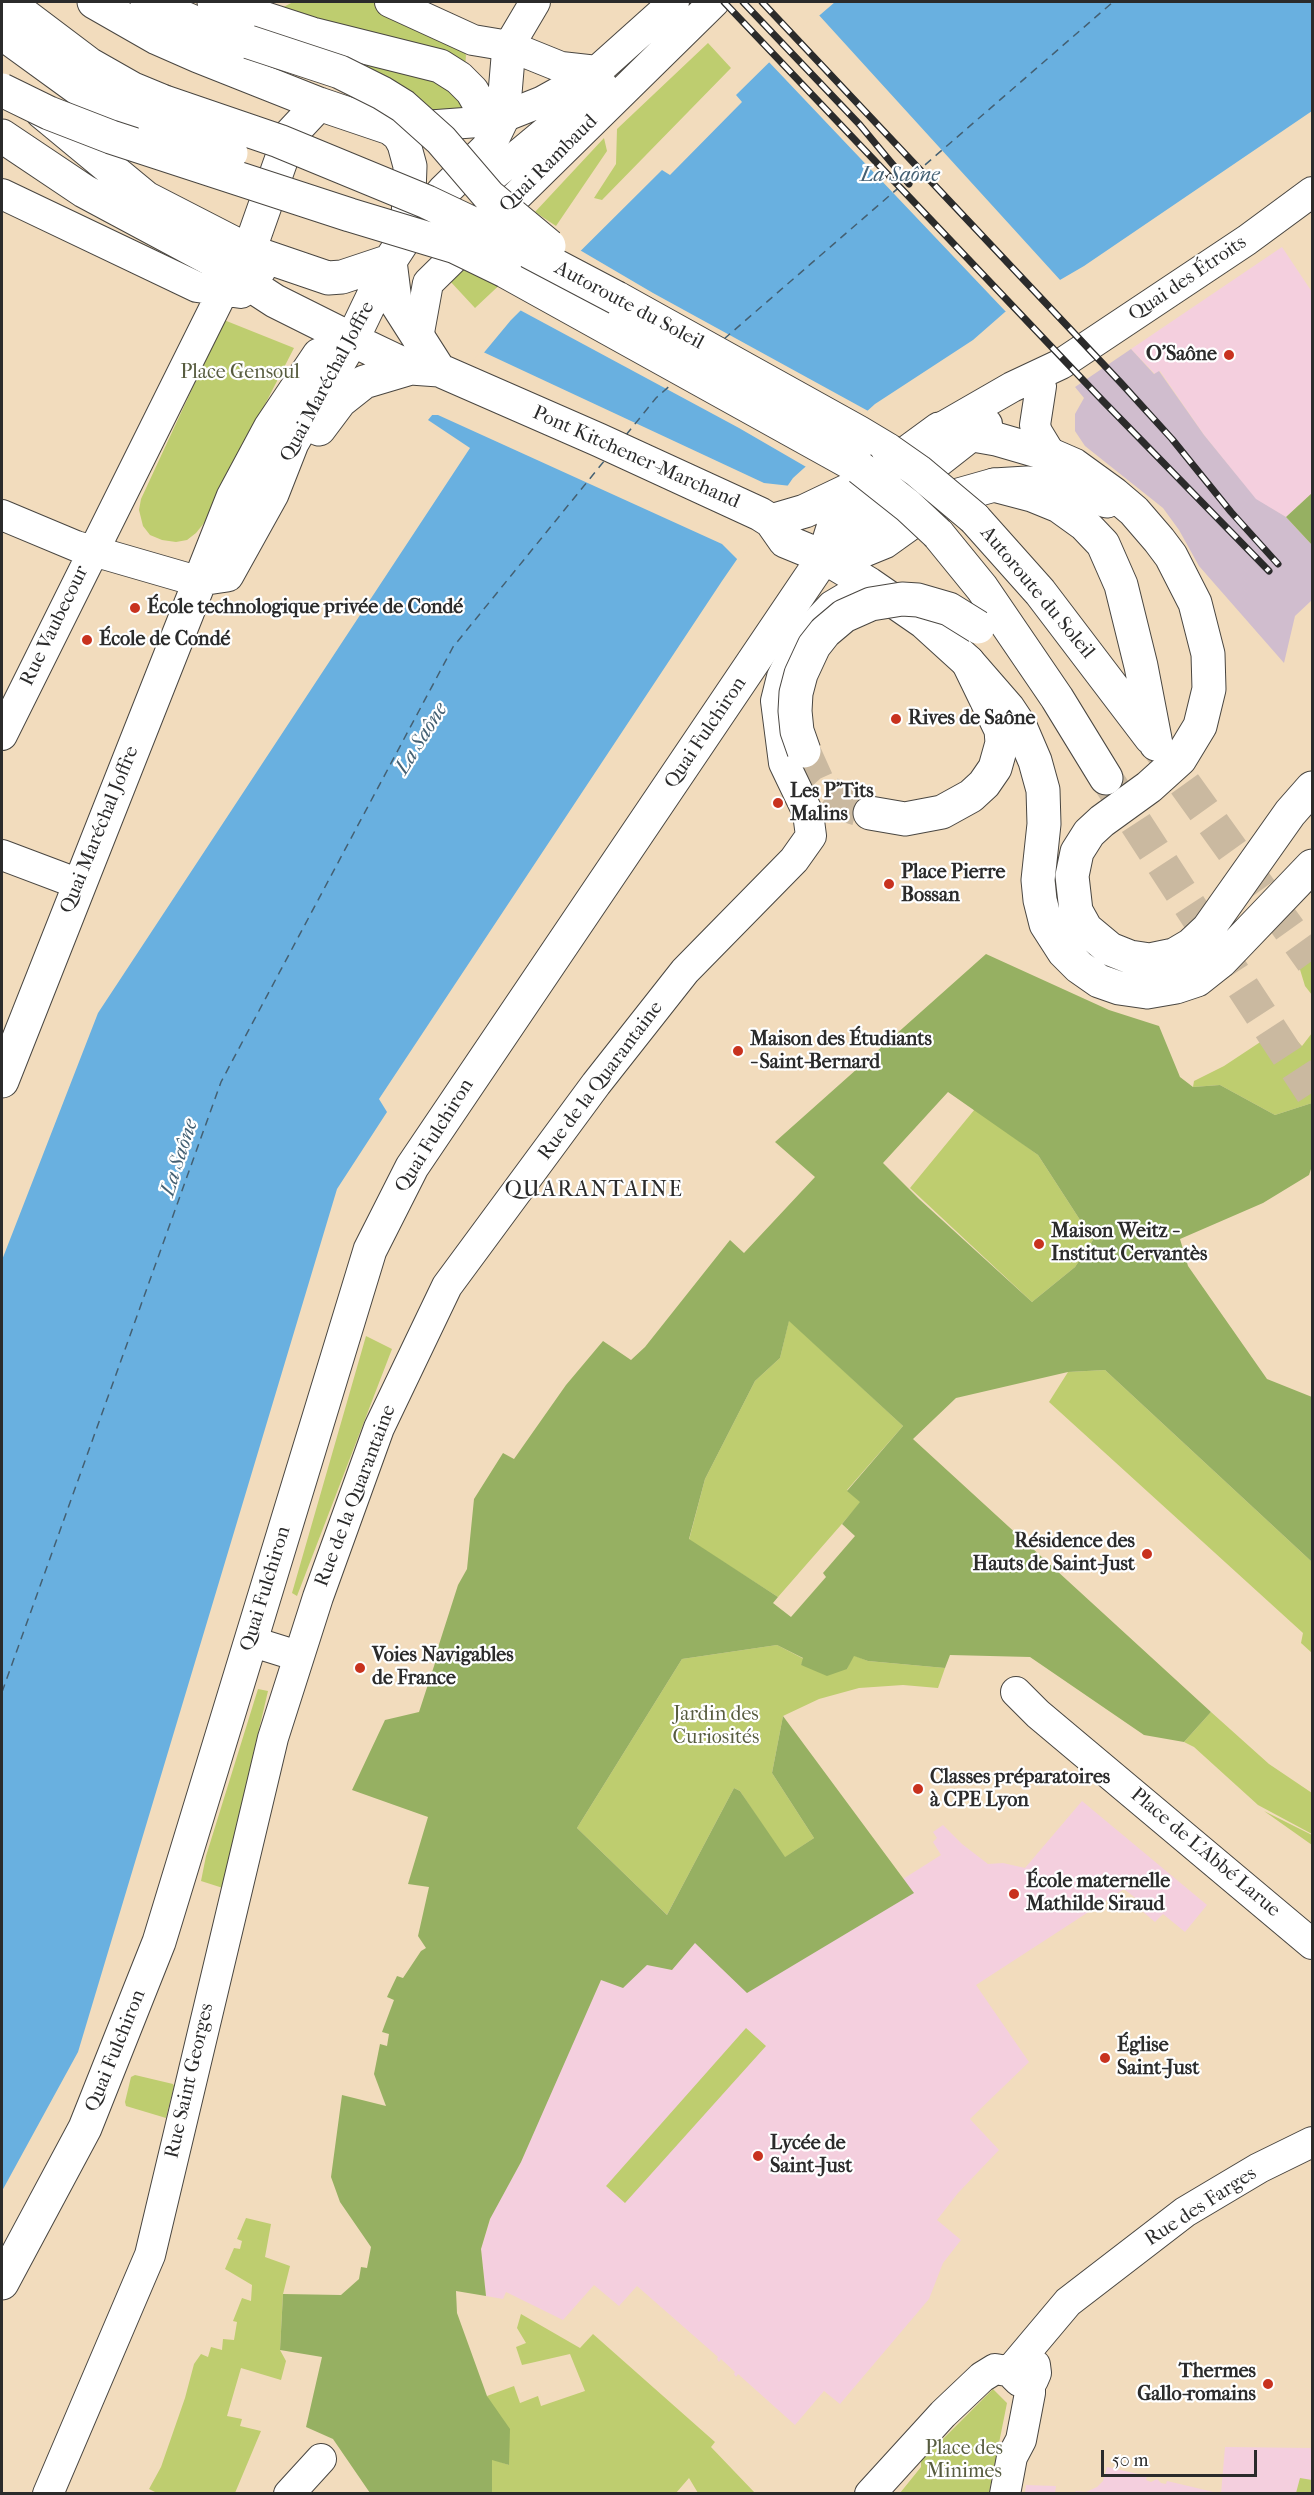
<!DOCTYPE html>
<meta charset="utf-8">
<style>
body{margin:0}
#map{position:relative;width:1314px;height:2495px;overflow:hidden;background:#f2dcbd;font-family:"IM FELL French Canon",serif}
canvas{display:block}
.frame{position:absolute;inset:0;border:3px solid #2b2b2b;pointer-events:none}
.scale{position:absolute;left:1101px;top:2450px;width:156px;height:27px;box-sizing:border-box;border:3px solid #2b2b2b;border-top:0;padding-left:8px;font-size:18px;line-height:21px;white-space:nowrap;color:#2b2b2b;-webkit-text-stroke:4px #fff;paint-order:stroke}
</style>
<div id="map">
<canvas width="1314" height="2495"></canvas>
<div class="frame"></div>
<div class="scale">50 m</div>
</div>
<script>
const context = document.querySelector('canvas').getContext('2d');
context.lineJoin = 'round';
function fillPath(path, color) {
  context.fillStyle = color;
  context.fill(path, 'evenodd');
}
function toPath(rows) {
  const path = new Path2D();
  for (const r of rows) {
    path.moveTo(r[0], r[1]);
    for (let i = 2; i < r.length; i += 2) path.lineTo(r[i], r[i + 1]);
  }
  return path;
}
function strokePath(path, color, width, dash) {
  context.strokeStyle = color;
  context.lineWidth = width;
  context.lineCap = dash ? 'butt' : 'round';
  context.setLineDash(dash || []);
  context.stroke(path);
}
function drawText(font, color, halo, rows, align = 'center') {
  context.font = font + ' "IM FELL French Canon",serif';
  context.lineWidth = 4.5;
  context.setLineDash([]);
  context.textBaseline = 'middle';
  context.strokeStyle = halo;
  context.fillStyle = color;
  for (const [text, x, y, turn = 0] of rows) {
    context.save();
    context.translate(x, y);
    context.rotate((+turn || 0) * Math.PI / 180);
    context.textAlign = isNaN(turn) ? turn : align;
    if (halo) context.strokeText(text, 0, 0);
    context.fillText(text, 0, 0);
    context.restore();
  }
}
fillPath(toPath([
 [1282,247,1312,292,1312,493,1286,517,1256,500,1204,435,1160,371,1155,374,1131,349],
 [1082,1801,1207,1905,1185,1932,1163,1914,1155,1922,1135,1905,1138,1900,1124,1889,976,1985,1029,2062,970,2119,999,2150,958,2193,937,2220,961,2240,943,2263,929,2299,840,2404,824,2391,795,2425,738,2374,736,2377,734,2374,735,2372,721,2359,719,2362,717,2359,718,2357,637,2286,619,2306,594,2285,563,2320,506,2292,503,2299,486,2296,481,2249,493,2210,521,2162,550,2092,638,1899,913,1893,903,1879,941,1855,933,1842,937,1838,933,1832,943,1825,962,1844,988,1864,1003,1863,1025,1868],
 [1225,2447,1312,2448,1312,2493,1221,2494],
 [1107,2467,1147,2476,1146,2480,1151,2482,1157,2479,1161,2483,1166,2484,1167,2481,1218,2493,1075,2493,1076,2491,1086,2492,1097,2487,1103,2481],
 [1026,2485,1056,2486,1055,2493,1025,2493]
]), '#f4cfde');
fillPath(toPath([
 [1131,349,1154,374,1159,371,1204,435,1256,499,1286,517,1312,545,1312,600,1295,616,1284,663,1199,566,1179,530,1163,508,1085,446,1075,431,1075,414,1084,398,1075,387]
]), '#d0bdce');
fillPath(toPath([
 [293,2,374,2,460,46,466,55,465,69,274,12],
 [708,43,731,68,602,200,594,198,616,164,617,129],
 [335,55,440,78,467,109,440,115,384,75],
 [604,138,607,151,556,226,535,212],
 [529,212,557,231,475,308,449,280],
 [224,320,294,348,204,523,196,533,187,540,176,542,162,540,150,535,143,526,139,510,141,499],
 [1312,953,1312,995,1305,986,1298,963],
 [1283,1027,1302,1046,1312,1033,1312,1103,1275,1115,1220,1085,1193,1087,1194,1081,1224,1066],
 [975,1109,1038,1155,1093,1240,1075,1267,1032,1302,910,1188],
 [789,1320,903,1426,847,1490,861,1502,778,1597,689,1540,705,1479,755,1381,780,1358],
 [366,1336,392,1349,297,1596,292,1593],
 [1105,1370,1312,1562,1312,1653,1301,1643,1303,1633,1049,1402,1068,1372],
 [777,1645,804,1659,801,1665,847,1669,853,1655,868,1661,945,1668,938,1688,903,1685,859,1688,819,1699,783,1716,772,1773,814,1838,784,1858,740,1791,734,1788,667,1915,577,1828,682,1659],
 [258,1689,268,1691,230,1853,226,1889,201,1881,206,1856],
 [1211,1712,1269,1764,1312,1793,1312,1834,1258,1805,1194,1747,1184,1742],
 [1264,1811,1312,1835,1312,1845],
 [746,2028,766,2046,625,2203,606,2186],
 [135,2075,173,2084,174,2086,166,2118,126,2106,125,2102,131,2077],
 [246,2218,271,2224,265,2257,290,2266,283,2294,280,2350,286,2361,281,2380,241,2368,227,2416,242,2419,240,2426,261,2431,235,2493,157,2493,149,2489,161,2467,185,2398,194,2364,201,2354,208,2357,211,2347,222,2350,223,2339,234,2340,237,2322,233,2321,242,2298,251,2301,252,2285,225,2269,234,2248,240,2249,242,2241,237,2239],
 [521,2314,580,2348,593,2334,715,2442,711,2447,755,2493,698,2493,689,2478,676,2493,492,2493,492,2459,509,2465,487,2396,514,2386,520,2403,538,2396,541,2406,585,2391,570,2354,522,2365,516,2347,526,2343,517,2328],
 [993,2389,1007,2403,989,2493,900,2493,921,2467,921,2461],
 [1300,2478,1312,2480,1312,2493,1296,2493]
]), '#becd6f');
fillPath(toPath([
 [1312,493,1312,545,1286,517],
 [986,954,1109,1010,1159,1026,1180,1077,1193,1087,1220,1085,1275,1115,1312,1103,1312,1166,1309,1175,1263,1203,1180,1239,1188,1266,1267,1379,1312,1397,1312,1562,1105,1370,1068,1372,956,1398,913,1439,1211,1712,1184,1742,1144,1735,1030,1657,950,1655,945,1668,868,1661,854,1656,847,1669,827,1676,801,1665,803,1658,777,1645,682,1659,577,1828,667,1915,734,1788,740,1791,785,1857,814,1838,772,1773,783,1716,914,1893,747,1993,695,1943,672,1970,647,1965,623,1988,601,1980,521,2162,490,2219,481,2249,486,2296,456,2291,457,2313,487,2396,510,2429,509,2465,492,2460,492,2493,370,2493,333,2439,306,2427,322,2357,280,2350,283,2294,341,2295,359,2279,361,2267,367,2268,371,2247,340,2202,331,2177,342,2095,386,2106,374,2074,380,2044,387,2046,389,2034,382,2032,394,2000,387,1997,397,1976,403,1978,421,1951,426,1948,418,1936,429,1887,408,1884,428,1817,352,1790,385,1720,419,1712,435,1663,435,1657,458,1585,467,1569,474,1499,503,1453,514,1459,566,1385,603,1341,631,1360,645,1347,730,1240,744,1253,815,1177,775,1142],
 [948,1092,1038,1155,1093,1240,1075,1267,1032,1302,919,1199,883,1163],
 [789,1321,903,1426,847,1491,860,1502,842,1524,855,1536,823,1573,826,1577,791,1617,773,1603,778,1597,689,1539,705,1479,755,1381,780,1358]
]), '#96b062');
fillPath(toPath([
 [835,2,1312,2,1312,111,1084,266,1005,312,973,340,875,404,793,478,722,581,379,1099,387,1112,337,1189,78,2052,2,2191,2,1260,98,1013,470,448,428,420,511,320,662,170,670,175,742,102,736,95,799,33]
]), '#69b0e0');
fillPath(toPath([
 [817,13,1061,281,1008,314,767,60],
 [578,249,653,293,870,412,808,468,739,428,518,309],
 [481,351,764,483,791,486,739,561,722,544,438,415,428,415]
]), '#f2dcbd');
strokePath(toPath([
 [724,339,1113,2],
 [626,435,656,398,673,383],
 [2,1692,221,1082,453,647,605,460]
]), '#446073', 1.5, [8, 6]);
strokePath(toPath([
 [1156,744,1312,961],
 [804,751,817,780,828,792,853,808,870,813],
 [1109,782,1312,1093]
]), '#cab9a0', 33, [33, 16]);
const minor = toPath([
 [390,2,473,40,509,46,561,67,597,71],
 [509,46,535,2],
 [410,127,478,122,503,117,541,102,597,71,674,2],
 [495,174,602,85],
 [2,194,197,287,241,293],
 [418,338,428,283,714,2],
 [1041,386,1035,425,1037,432,1051,455],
 [939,429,1012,387,1061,364,1247,240,1312,192],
 [2,515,76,546,190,579,200,579],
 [824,557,871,515,987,424],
 [2,735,224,289,247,254],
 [2,855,79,884],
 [250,1641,298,1656],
 [1016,1692,1038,1714,1312,1944],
 [1018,2362,1029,2361,1035,2365,1036,2373,1033,2380,1026,2383,1019,2381,1014,2376,1013,2368,1015,2365,1068,2302,1185,2212,1259,2168,1312,2142],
 [48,2494,150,2255,273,1738,318,1597,379,1428,447,1286,596,1084,685,971,794,860,811,836,808,813,784,763,776,701,782,677,801,639,832,606,869,584],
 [289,2494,321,2459],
 [870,2494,943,2414,982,2377,995,2369,1013,2372],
 [1005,2494,1012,2457,1021,2440,1030,2393,1030,2382]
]);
const major = toPath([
 [94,2,157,38,198,56,319,104,390,128,399,135,404,144,410,166,408,221],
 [214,2,312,34,440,66,459,78,472,91,480,105],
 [42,112,146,198,249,251,328,278,342,277,390,261],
 [2,136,84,191,209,258,275,301,365,346,411,368,439,370,599,440,760,514,771,521,785,541,824,557,869,584,924,622,968,662,1008,708,1020,726,1035,761,1043,790,1044,824,1038,880,1040,900,1046,924,1064,952,1079,967,1099,981,1119,988,1147,992,1176,987,1197,980,1221,961,1312,866],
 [390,261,395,301,439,370],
 [259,270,249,251,290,135,319,104],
 [319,429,340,401,364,382,411,368],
 [771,521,805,511,868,481,939,429,996,439,1051,455,1074,465,1114,494,1134,511,1159,540,1171,556,1195,603,1208,654,1209,689,1200,726,1180,759,1149,787,1102,821,1089,833,1077,852,1072,876,1076,911,1086,929,1110,949,1130,957,1150,960,1174,955,1191,945,1208,929,1290,813,1312,788],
 [824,557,857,553,874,546,884,542,930,509,955,496,994,485,1027,483,1060,486,1107,501],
 [200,579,227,575,272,494,292,443,352,340,390,261,407,235,444,191,488,148,503,117,509,46],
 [2,1081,233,497,270,428,319,355],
 [2,2283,85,2128,159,1942,370,1250,412,1167,824,557,836,518,868,481]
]);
const highway = toPath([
 [7,2,89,64,133,89,162,101],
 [147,2,198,24,249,42],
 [2,33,79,89,155,126],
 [505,271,860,468],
 [617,298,858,432,888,450],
 [994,485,1032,495,1059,506,1084,524,1103,544,1121,585,1141,666,1156,744],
 [974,518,1040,592,1151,738],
 [938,534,982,588,1057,698,1106,778],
 [870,813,905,819,942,812,971,796,984,784,995,768,1002,743,1001,730,968,662]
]);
strokePath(minor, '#494641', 32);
strokePath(major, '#494641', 35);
strokePath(highway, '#494641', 35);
strokePath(minor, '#fff', 30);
strokePath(major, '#fff', 33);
strokePath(highway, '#fff', 33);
const rail = toPath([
 [724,2,1102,400,1269,571],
 [743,2,860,125,909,184],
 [762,2,1121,383,1172,439,1231,512,1278,564]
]);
strokePath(rail, '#2b2b2b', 7);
strokePath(rail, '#fff', 4.5, [14]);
const highwayBridge = toPath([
 [249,42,340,72,382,93,403,106,441,140,489,196,549,246],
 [2,90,49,113,111,137,350,215,456,247],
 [162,101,279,141,427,202,505,239,617,298],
 [155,126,231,153],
 [437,238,505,271],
 [888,450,918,471,974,518],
 [860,468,908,506,938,534],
 [804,751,797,731,795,711,796,693,801,674,814,646,825,632,844,616,871,604,902,599,918,600,949,609,978,627]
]);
strokePath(highwayBridge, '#494641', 35, []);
strokePath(highwayBridge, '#fff', 33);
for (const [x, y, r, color] of [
 [1229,355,6,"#c8321e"],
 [135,608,6,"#c8321e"],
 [87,640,6,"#c8321e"],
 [896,719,6,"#c8321e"],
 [778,803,6,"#c8321e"],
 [889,884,6,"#c8321e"],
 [738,1051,6,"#c8321e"],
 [1039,1244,6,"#c8321e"],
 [1147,1554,6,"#c8321e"],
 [360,1668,6,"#c8321e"],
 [918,1789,6,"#c8321e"],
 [1014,1894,6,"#c8321e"],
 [1105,2058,6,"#c8321e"],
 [758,2156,6,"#c8321e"],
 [1268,2384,6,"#c8321e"]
]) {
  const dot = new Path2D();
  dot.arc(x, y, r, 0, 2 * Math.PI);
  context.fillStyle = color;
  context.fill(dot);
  strokePath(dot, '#fff', 2);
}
drawText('20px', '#2b2b2b', '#fff', [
 ["Quai Rambaud",549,164,-45],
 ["Quai des Étroits",1188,279,-34],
 ["Autoroute du Soleil",629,306,28],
 ["Quai Maréchal Joffre",328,382,-62],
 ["Pont Kitchener-Marchand",636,458,24],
 ["Autoroute du Soleil",1037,593,50],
 ["Rue Vaubecour",55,626,-64],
 ["Quai Fulchiron",706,733,-56],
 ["Quai Maréchal Joffre",100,830,-68],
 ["Rue de la Quarantaine",601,1081,-53],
 ["Quai Fulchiron",435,1136,-58],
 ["Rue de la Quarantaine",356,1496,-69],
 ["Quai Fulchiron",266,1589,-73],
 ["Place de L'Abbé Larue",1205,1853,40],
 ["Quai Fulchiron",116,2051,-68],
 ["Rue Saint Georges",190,2081,-77],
 ["Rue des Farges",1201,2207,-33]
]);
drawText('bold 20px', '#2b2b2b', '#fff', [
 ["O'Saône",1217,355,"right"],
 ["École technologique privée de Condé",147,608],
 ["École de Condé",99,640],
 ["Rives de Saône",908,719],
 ["Les P'Tits",790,792],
 ["Malins",790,815],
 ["Place Pierre",901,873],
 ["Bossan",901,896],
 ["Maison des Étudiants",750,1040],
 ["- Saint-Bernard",750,1063],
 ["Maison Weitz -",1051,1232],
 ["Institut Cervantès",1051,1255],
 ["Résidence des",1135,1542,"right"],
 ["Hauts de Saint-Just",1135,1565,"right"],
 ["Voies Navigables",372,1656],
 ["de France",372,1679],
 ["Classes préparatoires",930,1778],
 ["à CPE Lyon",930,1801],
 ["École maternelle",1026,1882],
 ["Mathilde Siraud",1026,1905],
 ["Église",1117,2046],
 ["Saint-Just",1117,2069],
 ["Lycée de",770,2144],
 ["Saint-Just",770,2167],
 ["Thermes",1256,2372,"right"],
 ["Gallo-romains",1256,2395,"right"]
], 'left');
drawText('20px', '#575c3f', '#fff', [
 ["Place Gensoul",240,373],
 ["Jardin des",716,1715],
 ["Curiosités",716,1738],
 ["Place des",964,2449],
 ["Minimes",964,2472]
]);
drawText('italic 21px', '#446073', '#fff', [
 ["La Saône",900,176],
 ["La Saône",422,739,-58],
 ["La Saône",180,1158,-72]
]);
context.letterSpacing = '1.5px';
drawText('22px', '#2b2b2b', '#fff', [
 ["QUARANTAINE",594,1191]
]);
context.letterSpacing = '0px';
</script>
